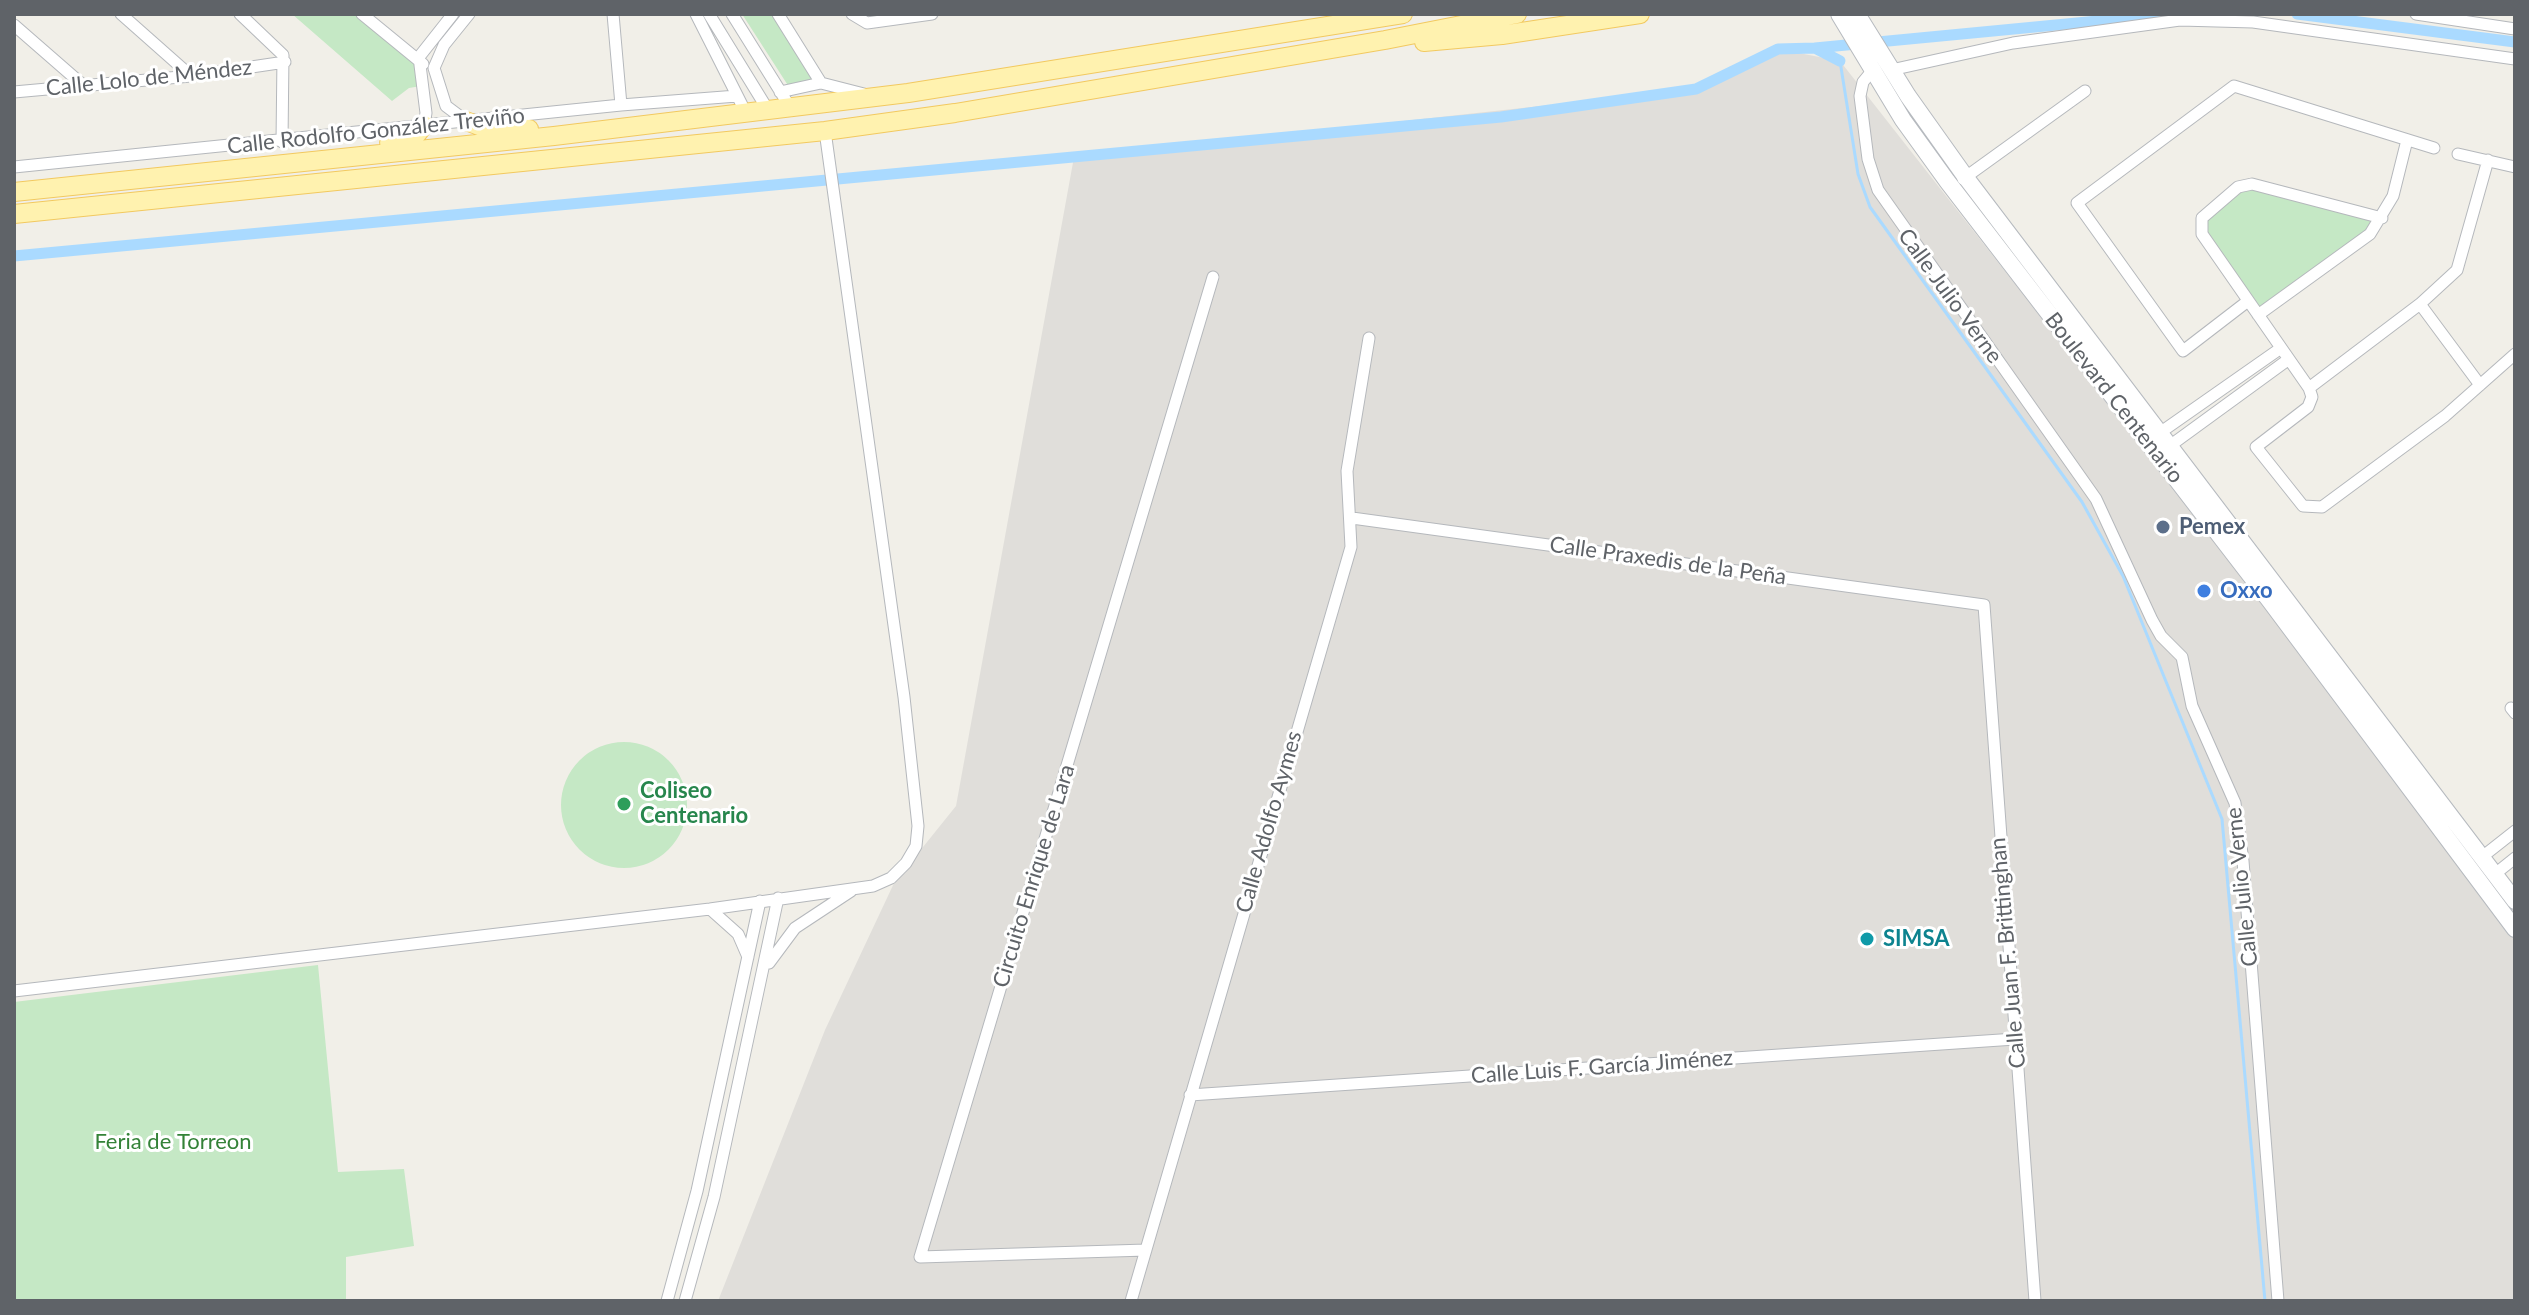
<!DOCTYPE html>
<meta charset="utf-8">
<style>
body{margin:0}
#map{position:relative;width:2529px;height:1315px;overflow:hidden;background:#f1efe8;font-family:Lato,sans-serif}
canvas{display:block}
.frame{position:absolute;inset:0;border:16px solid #5f6368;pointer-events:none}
</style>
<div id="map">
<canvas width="2529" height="1315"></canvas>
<div class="frame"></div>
</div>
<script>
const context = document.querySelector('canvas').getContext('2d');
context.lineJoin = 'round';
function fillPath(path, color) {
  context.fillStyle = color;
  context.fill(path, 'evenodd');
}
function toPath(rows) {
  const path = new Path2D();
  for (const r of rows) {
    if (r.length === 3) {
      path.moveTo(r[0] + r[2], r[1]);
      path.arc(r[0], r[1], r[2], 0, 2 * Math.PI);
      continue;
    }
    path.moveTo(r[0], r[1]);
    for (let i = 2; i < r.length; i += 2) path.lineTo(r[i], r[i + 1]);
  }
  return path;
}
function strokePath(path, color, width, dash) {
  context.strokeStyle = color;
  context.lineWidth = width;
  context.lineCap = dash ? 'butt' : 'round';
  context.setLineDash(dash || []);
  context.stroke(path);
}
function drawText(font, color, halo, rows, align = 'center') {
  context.font = font + ' Lato,sans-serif';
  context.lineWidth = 6;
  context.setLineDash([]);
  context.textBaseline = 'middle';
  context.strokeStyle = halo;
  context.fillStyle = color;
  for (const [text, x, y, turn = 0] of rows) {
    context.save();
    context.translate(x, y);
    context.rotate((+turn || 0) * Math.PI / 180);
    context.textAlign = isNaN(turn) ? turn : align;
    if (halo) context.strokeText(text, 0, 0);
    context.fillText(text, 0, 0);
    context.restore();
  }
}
fillPath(toPath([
 [1778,49,1840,61,2012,280,2152,432,2515,909,2515,1301,718,1301,825,1030,903,864,923,847,956,806,1074,157,1696,89]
]), '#e0deda');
fillPath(toPath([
 [292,14,358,14,416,64,421,86,409,88,392,101],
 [742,14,774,14,815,80,789,87],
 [2252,188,2376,221,2366,232,2260,308,2207,232,2208,217,2239,193],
 [624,805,63],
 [318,965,338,1172,404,1169,414,1246,346,1257,346,1301,14,1301,14,1002]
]), '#c5e8c5');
strokePath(toPath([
 [1840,61,1858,174,1870,207,2082,502,2123,576,2222,819,2265,1301]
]), '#aadaff', 3);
strokePath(toPath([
 [2297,14,2515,42],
 [1815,48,2171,14],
 [14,256,1501,117,1696,89,1778,49,1815,48,1840,61]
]), '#aadaff', 11);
const street = toPath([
 [121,14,191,76],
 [240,14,283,55,282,142],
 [362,14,423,64],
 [613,14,621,105],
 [696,14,746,113],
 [709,14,768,110],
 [732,14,790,107],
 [778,14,821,83,864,94],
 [852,14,867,23,932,14],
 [2416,14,2515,29],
 [14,25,84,86],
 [1891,70,2013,43,2180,20,2253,22,2515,59],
 [1872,71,1863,82,1860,96,1868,159,1878,190,2096,499,2152,620,2161,636,2182,657,2192,706,2235,803,2243,861,2278,1301],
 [14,92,191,76,285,62],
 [780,92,821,83],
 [466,121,446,106,434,68,444,45,469,14],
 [424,125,426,113,419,57,453,14],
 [2458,154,2515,167],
 [2488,160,2457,270,2420,304,2309,388,2312,397,2308,407,2256,447,2303,506,2322,507,2445,416,2515,354],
 [14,167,621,105,737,96],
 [1963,179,2085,91],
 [2248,301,2183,351,2077,203,2234,86,2434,148],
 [2420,304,2480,385],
 [2258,315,2370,234,2393,196,2407,140],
 [2309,388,2202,234,2202,218,2238,187,2252,184,2382,218],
 [2161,432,2281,348],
 [2171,445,2289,359],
 [1352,518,1984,605,2035,1301],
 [2511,708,2515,713],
 [2482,857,2515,831],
 [2495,874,2515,858],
 [710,909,738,934,748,957],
 [769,963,795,928,851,891],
 [14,991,710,909,873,886,891,878,906,863,916,846,918,826,904,697,825,131],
 [1190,1095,2015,1039],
 [1146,1250,920,1257,1213,277],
 [667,1301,697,1191,760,901],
 [685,1301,714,1197,778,898],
 [1131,1301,1351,547,1347,471,1369,338]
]);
const secondary = toPath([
 [1839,14,1903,120,1947,181,2270,601,2515,929],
 [1857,14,1908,96,1967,179,2515,901]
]);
const primary = toPath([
 [1424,42,1502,35,1640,14],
 [466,121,482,127,529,129],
 [389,143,417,134,424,125],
 [14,192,554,136,908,93,1403,14],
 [14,214,825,131,955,113,1385,40,1517,14]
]);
strokePath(street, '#b5b8bc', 13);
strokePath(secondary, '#b6babf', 18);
strokePath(primary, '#f2c960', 20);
strokePath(street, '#fff', 11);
strokePath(secondary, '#fff', 16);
strokePath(primary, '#fff2af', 18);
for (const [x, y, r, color] of [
 [2163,527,8,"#5c6f8a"],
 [2204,591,8,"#3f7fe0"],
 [624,804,8,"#2e9e5b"],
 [1867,939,8,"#0f9aa8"]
]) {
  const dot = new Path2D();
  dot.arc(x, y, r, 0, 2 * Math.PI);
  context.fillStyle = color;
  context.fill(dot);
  strokePath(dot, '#fff', 3);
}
drawText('22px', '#5f6368', '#fff', [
 ["Calle Lolo de Méndez",149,78,-6],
 ["Calle Rodolfo González Treviño",376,131,-6],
 ["Calle Julio Verne",1950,296,54],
 ["Boulevard Centenario",2114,398,52],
 ["Calle Praxedis de la Peña",1668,561,8],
 ["Calle Adolfo Aymes",1269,822,-74],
 ["Circuito Enrique de Lara",1034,876,-73],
 ["Calle Julio Verne",2242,887,-96],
 ["Calle Juan F. Brittinghan",2008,953,-95],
 ["Calle Luis F. García Jiménez",1602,1067,-4]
]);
drawText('bold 22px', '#4e5e75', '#fff', [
 ["Pemex",2179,527]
], 'left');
drawText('bold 22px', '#366cbe', '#fff', [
 ["Oxxo",2220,591]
], 'left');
drawText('bold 22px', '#27864d', '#fff', [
 ["Coliseo",640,791],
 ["Centenario",640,816]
], 'left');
drawText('bold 22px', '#0d838f', '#fff', [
 ["SIMSA",1883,939]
], 'left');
drawText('22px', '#348238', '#fff', [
 ["Feria de Torreon",173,1142]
]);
</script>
